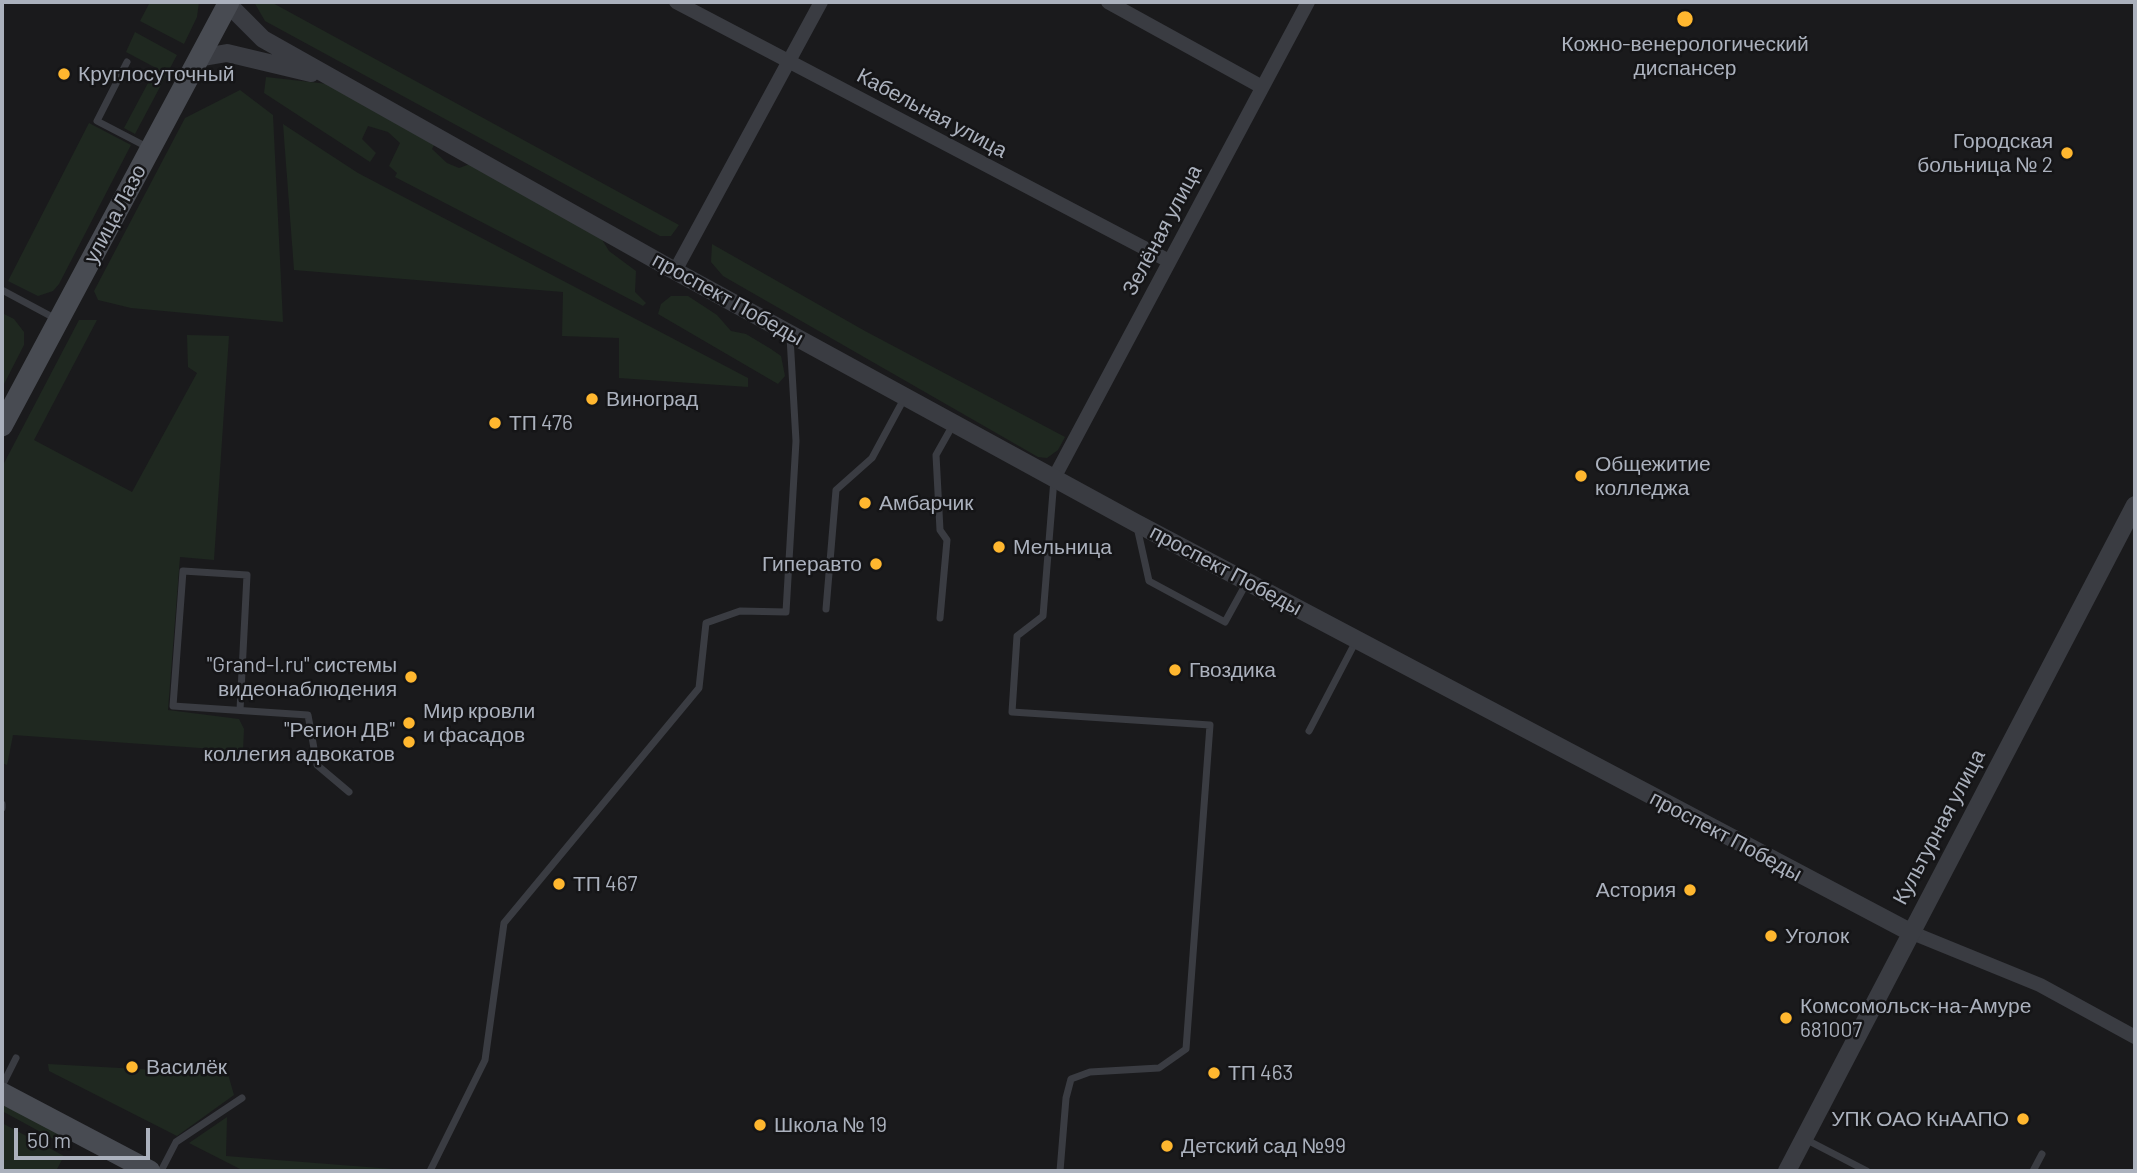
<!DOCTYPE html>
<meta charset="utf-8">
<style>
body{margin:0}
#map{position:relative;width:2137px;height:1173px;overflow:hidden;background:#1a1a1c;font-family:Barlow,sans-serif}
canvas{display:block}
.frame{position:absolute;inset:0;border:4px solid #abb1bd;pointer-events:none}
.scale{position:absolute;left:14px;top:1128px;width:136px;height:32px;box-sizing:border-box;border:4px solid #abb1bd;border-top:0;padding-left:9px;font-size:21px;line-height:24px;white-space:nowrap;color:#abb1bd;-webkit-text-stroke:5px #151517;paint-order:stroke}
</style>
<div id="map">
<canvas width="2137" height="1173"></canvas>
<div class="frame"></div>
<div class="scale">50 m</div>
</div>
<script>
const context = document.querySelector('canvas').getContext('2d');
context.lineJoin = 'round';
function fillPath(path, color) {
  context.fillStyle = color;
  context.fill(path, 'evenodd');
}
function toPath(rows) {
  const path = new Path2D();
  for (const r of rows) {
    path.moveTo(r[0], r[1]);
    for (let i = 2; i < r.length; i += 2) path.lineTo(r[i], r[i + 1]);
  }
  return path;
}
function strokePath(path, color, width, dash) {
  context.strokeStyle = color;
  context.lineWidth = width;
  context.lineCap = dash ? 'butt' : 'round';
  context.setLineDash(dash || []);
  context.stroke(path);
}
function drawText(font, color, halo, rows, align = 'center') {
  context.font = font + ' Barlow,sans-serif';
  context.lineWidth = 5;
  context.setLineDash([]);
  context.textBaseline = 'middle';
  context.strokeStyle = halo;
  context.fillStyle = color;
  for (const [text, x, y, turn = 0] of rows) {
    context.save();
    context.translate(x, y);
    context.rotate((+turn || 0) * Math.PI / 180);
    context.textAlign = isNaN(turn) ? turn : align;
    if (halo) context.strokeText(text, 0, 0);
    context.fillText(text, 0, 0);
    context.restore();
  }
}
fillPath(toPath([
 [150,2,199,2,197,17,184,44,140,21],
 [254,2,271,2,679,225,671,236,660,236,265,21],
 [135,32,177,55,135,134,124,128,156,68,126,52],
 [266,77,328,84,435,143,432,149,447,163,459,168,470,164,601,238,609,251,636,271,635,292,646,303,643,306,395,177,397,173,389,166,400,143,388,132,368,126,362,139,376,153,370,162,264,93],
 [240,90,273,115,283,322,131,308,98,300,94,291,185,118],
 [89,123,131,145,59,284,53,291,38,296,8,281],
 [283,124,358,173,748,378,748,387,619,378,619,338,562,336,563,292,294,270],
 [712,244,865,331,1065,437,1058,450,1047,458,1038,457,723,276,711,262],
 [671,296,688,296,717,315,731,331,746,334,771,349,781,356,785,376,778,384,658,314,661,304],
 [2,313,14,319,24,332,24,345,2,388],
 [79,320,97,320,34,440,132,492,197,373,188,367,187,335,229,336,214,560,180,557,168,710,239,719,244,729,243,751,13,735,7,765,2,763,2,467],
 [48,1064,228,1074,234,1095,177,1136,49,1071],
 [2,1098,69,1138,70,1148,2,1111],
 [227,1117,226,1156,418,1171,244,1171,189,1143],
 [2,1123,64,1156,56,1171,2,1171]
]), '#1f2820');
strokePath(toPath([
 [127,62,97,121,149,148],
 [2,290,58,320],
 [1054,479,1043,616,1017,636,1012,712,1210,725,1186,1049,1159,1068,1090,1072,1071,1079,1066,1098,1060,1171],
 [1137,527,1149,581,1225,622,1247,582],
 [826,609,836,490,872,458,905,397],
 [940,618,947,540,940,530,936,455,954,423],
 [240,710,247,575,183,571,173,706,308,715,317,765,349,792],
 [1309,731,1356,641],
 [2,804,2,808],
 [2,1086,16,1058],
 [1805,1139,1867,1171],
 [161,1171,176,1142,242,1098],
 [430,1171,485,1060,504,923,699,688,706,623,740,611,786,612,796,441,790,337],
 [2033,1171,2042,1154]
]), '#3a3c42', 7);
strokePath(toPath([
 [676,2,1169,261],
 [1108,2,1262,87],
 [675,271,821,2],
 [1054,478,1308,2],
 [1910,932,2040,985,2135,1037]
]), '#3a3c42', 14);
strokePath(toPath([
 [228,4,263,39,675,271,1136,523,1910,932],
 [198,58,227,53,311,73],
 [1787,1171,2135,505]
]), '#3a3c42', 18);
strokePath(toPath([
 [2,426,229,2],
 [2,1093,150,1171]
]), '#484b52', 21);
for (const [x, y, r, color] of [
 [1685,19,9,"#ffb72f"],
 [64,74,7,"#ffb72f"],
 [2067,153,7,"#ffb72f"],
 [592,399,7,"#ffb72f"],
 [495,423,7,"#ffb72f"],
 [1581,476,7,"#ffb72f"],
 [865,503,7,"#ffb72f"],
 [999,547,7,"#ffb72f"],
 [876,564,7,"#ffb72f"],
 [1175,670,7,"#ffb72f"],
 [411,677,7,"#ffb72f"],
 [409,723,7,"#ffb72f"],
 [409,742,7,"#ffb72f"],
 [559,884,7,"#ffb72f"],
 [1690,890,7,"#ffb72f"],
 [1771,936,7,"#ffb72f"],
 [1786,1018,7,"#ffb72f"],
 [132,1067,7,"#ffb72f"],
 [1214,1073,7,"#ffb72f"],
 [2023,1119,7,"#ffb72f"],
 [760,1125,7,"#ffb72f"],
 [1167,1146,7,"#ffb72f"]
]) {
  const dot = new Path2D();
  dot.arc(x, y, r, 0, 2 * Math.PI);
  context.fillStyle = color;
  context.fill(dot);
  strokePath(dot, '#151517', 2.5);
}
drawText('21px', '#abb1bd', '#151517', [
 ["Кожно-венерологический",1685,44,"center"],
 ["диспансер",1685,68,"center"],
 ["Круглосуточный",78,74],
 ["Городская",2053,141,"right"],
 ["больница № 2",2053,165,"right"],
 ["Виноград",606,399],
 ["ТП 476",509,423],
 ["Общежитие",1595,464],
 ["колледжа",1595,488],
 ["Амбарчик",879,503],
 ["Мельница",1013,547],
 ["Гиперавто",862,564,"right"],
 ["\"Grand-l.ru\" системы",397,665,"right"],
 ["видеонаблюдения",397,689,"right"],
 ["Гвоздика",1189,670],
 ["Мир кровли",423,711],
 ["и фасадов",423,735],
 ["\"Регион ДВ\"",395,730,"right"],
 ["коллегия адвокатов",395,754,"right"],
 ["ТП 467",573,884],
 ["Астория",1676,890,"right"],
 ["Уголок",1785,936],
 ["Комсомольск-на-Амуре",1800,1006],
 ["681007",1800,1030],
 ["Василёк",146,1067],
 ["ТП 463",1228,1073],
 ["УПК ОАО КнААПО",2009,1119,"right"],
 ["Школа № 19",774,1125],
 ["Детский сад №99",1181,1146]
], 'left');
drawText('21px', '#abb1bd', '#151517', [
 ["Кабельная улица",932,113,28],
 ["улица Лазо",115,214,-62],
 ["Зелёная улица",1162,230,-62],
 ["проспект Победы",728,299,29],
 ["проспект Победы",1226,570,28],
 ["Культурная улица",1939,827,-62],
 ["проспект Победы",1726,836,28]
]);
</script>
